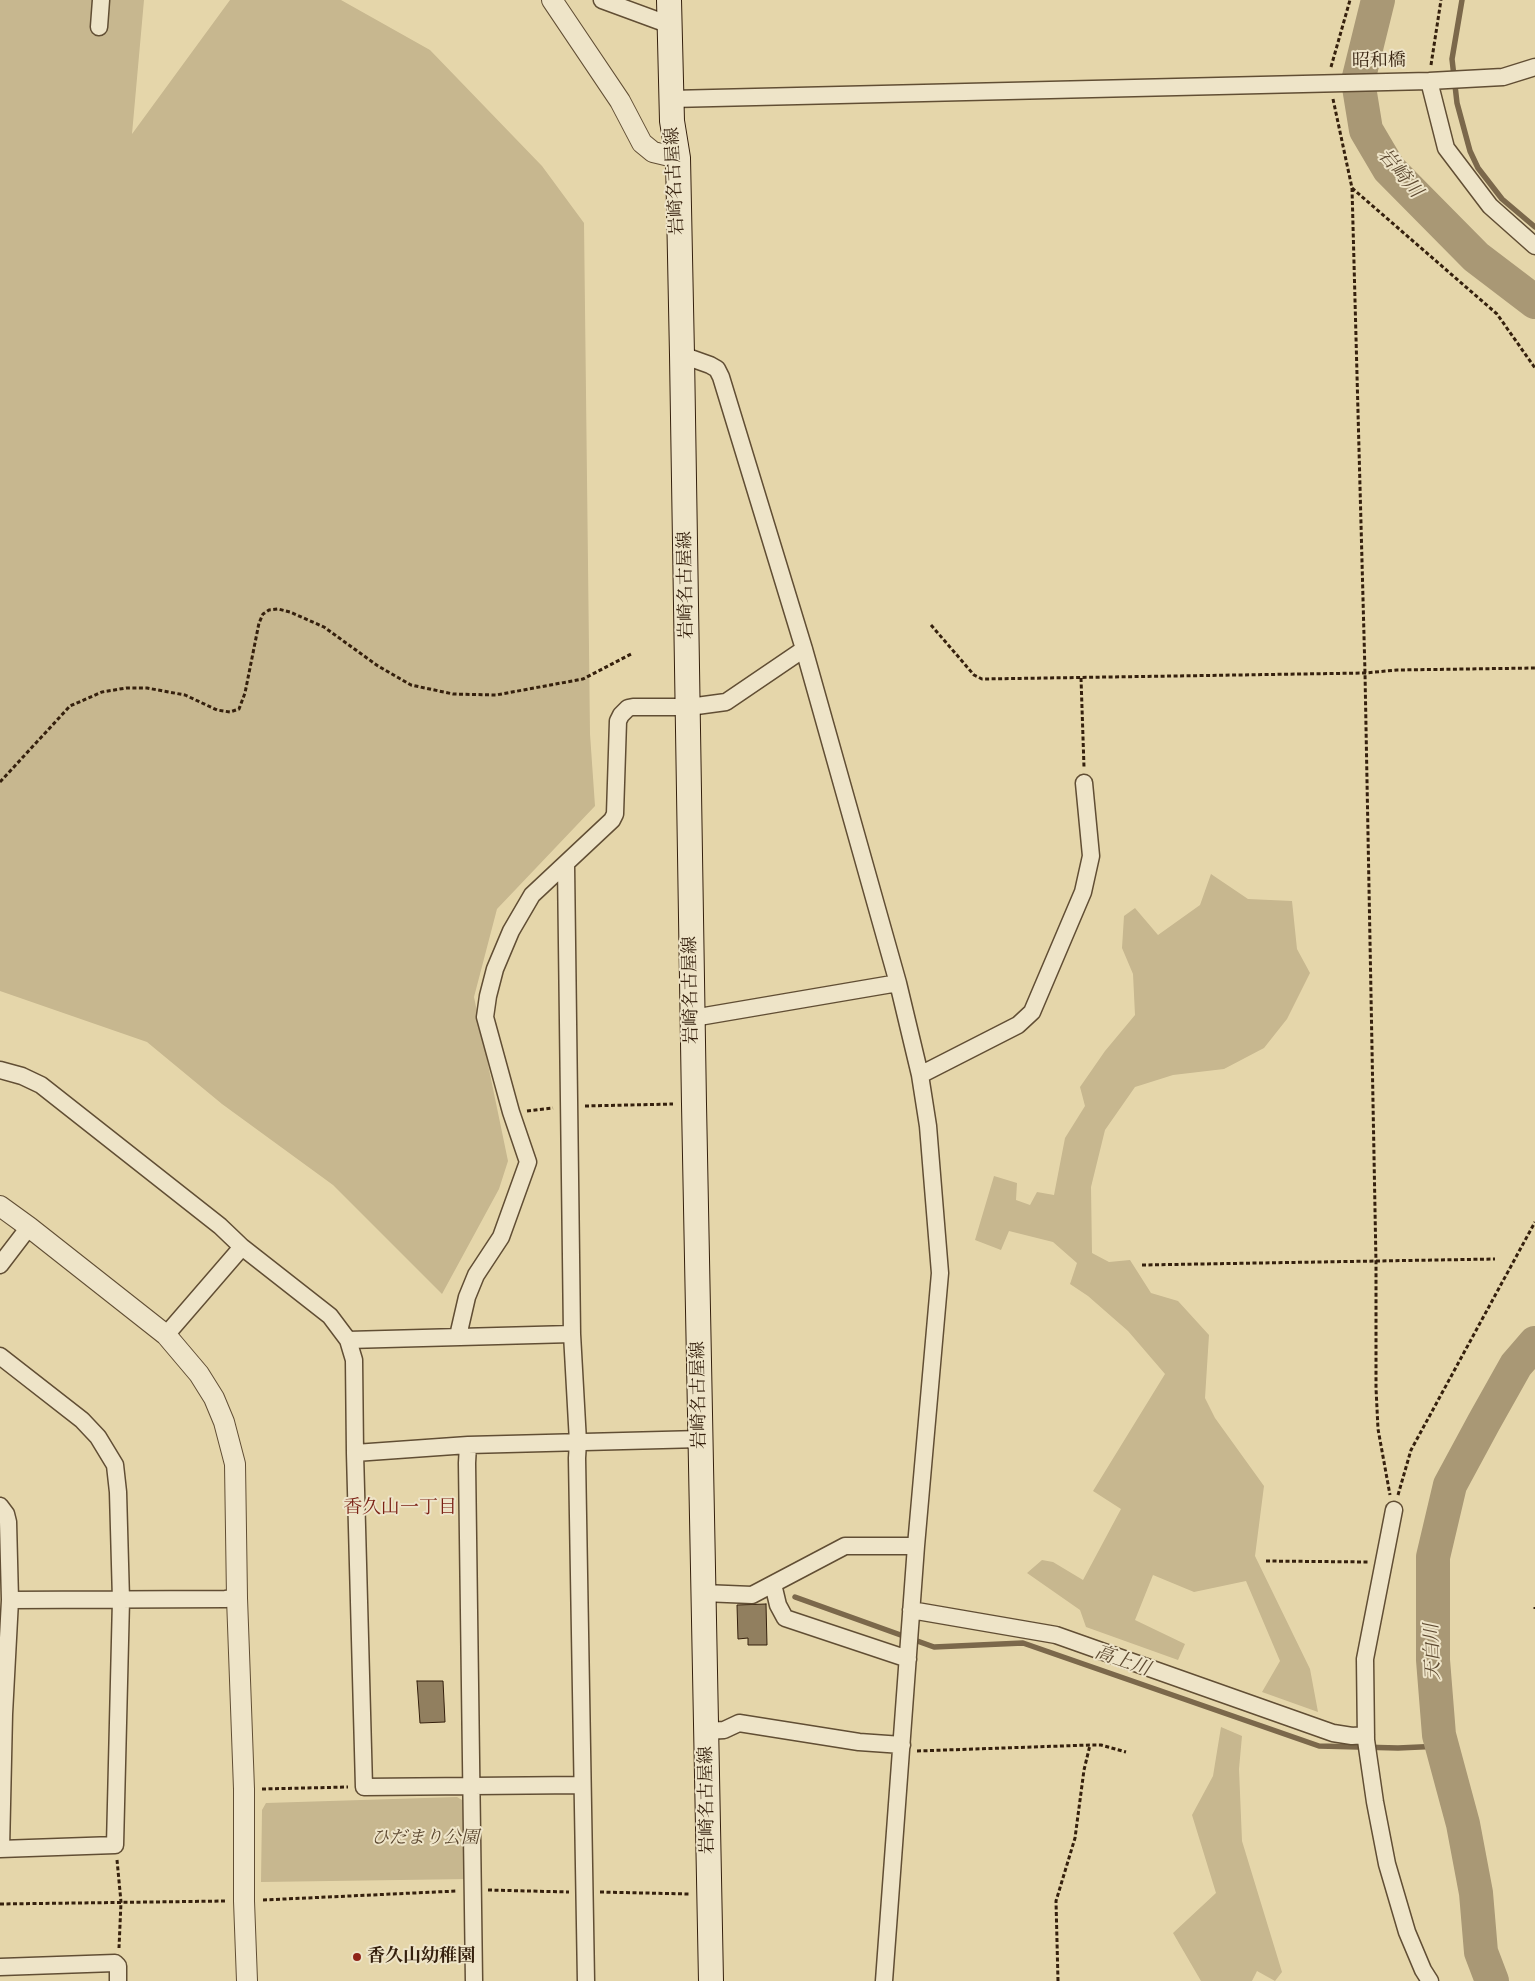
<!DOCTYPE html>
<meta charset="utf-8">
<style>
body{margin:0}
canvas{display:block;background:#e5d6aa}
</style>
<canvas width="1535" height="1981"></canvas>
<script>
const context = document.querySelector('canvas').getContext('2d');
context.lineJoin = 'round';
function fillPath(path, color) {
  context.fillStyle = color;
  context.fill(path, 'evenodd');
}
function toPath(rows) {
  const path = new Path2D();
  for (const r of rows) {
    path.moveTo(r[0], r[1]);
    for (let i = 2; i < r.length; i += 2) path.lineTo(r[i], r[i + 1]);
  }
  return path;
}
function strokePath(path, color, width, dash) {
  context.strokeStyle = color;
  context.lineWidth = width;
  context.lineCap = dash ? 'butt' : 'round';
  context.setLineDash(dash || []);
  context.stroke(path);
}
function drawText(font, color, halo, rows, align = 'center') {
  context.font = font + ' "IM FELL Double Pica","Noto Serif JP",serif';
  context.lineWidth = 4;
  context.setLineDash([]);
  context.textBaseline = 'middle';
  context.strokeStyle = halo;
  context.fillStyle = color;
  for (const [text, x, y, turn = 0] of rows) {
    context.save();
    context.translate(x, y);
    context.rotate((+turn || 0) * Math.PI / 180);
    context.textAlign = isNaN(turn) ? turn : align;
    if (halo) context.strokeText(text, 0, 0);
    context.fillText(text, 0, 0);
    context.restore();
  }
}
fillPath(toPath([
 [0,0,144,0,132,134,230,0,341,0,430,50,542,166,584,223,590,734,595,806,497,909,474,997,508,1161,499,1189,442,1294,333,1185,222,1104,147,1042,0,991],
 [1211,874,1248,899,1292,901,1297,949,1310,973,1287,1019,1264,1048,1224,1069,1173,1075,1135,1087,1105,1130,1091,1187,1092,1253,1109,1262,1130,1260,1151,1293,1178,1301,1209,1335,1205,1398,1215,1418,1264,1486,1255,1556,1310,1669,1318,1712,1262,1692,1280,1661,1246,1581,1194,1592,1153,1575,1135,1620,1185,1644,1178,1660,1086,1627,1080,1610,1027,1573,1042,1560,1053,1562,1083,1580,1121,1509,1093,1491,1165,1374,1128,1331,1088,1296,1070,1284,1077,1263,1053,1242,1009,1231,1001,1250,975,1240,994,1176,1017,1183,1016,1200,1030,1205,1037,1192,1054,1195,1065,1138,1085,1106,1080,1087,1105,1051,1135,1015,1133,974,1122,948,1124,916,1135,908,1158,935,1200,905],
 [1221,1727,1242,1736,1239,1769,1242,1841,1282,1972,1275,1981,1257,1971,1252,1981,1201,1981,1173,1933,1216,1893,1192,1815,1213,1776],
 [457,1797,462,1800,469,1879,261,1882,262,1810,266,1803]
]), '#c7b78f');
strokePath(toPath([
 [1462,0,1452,59,1457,103,1470,151,1478,168,1502,199,1535,227],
 [795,1597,934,1647,1023,1643,1319,1746,1398,1748,1442,1746]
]), '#7b684b', 5.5);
strokePath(toPath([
 [1378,0,1358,81,1366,130,1389,169,1476,257,1535,302],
 [1492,1981,1481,1952,1476,1893,1463,1824,1439,1735,1433,1660,1433,1557,1450,1485,1484,1422,1516,1365,1535,1343]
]), '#a99875', 34);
const building = toPath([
 [766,1604,767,1645,748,1645,748,1638,738,1639,737,1605,766,1604],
 [417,1681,443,1681,445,1722,420,1723,417,1681]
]);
fillPath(building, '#917f5f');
strokePath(building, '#35200d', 1);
const minor = toPath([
 [602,0,670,25],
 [99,27,101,0],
 [1429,81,1446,148,1490,206,1535,246],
 [671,99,1429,81,1503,77,1535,67],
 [682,355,710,365,717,369,721,377,804,649,898,983,920,1075,928,1126,940,1273,916,1546,884,1981],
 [566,865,572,1334,578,1442,577,1458,586,1981],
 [693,1018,898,983],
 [0,1070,22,1076,41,1085,220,1226,242,1247],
 [920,1075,1018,1025,1032,1012,1083,892,1091,856,1084,783],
 [0,1265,29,1227],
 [166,1335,242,1247,330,1316,348,1340,354,1360,355,1453,468,1445,701,1439],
 [458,1336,467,1297,476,1275,501,1237,528,1162,511,1112,485,1017,488,996,495,969,511,931,532,895,612,820,615,814,618,721,621,715,628,708,633,707,689,707,726,702,804,649],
 [348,1340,572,1334],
 [0,1356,82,1420,98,1437,115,1465,118,1492,121,1600,115,1845,0,1849],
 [468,1445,467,1463,474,1981],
 [355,1453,364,1787,582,1785],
 [0,1506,6,1514,8,1522,10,1600,4,1714,1,1849],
 [1394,1510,1365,1659,1366,1740,1375,1802,1387,1864,1407,1932,1423,1970,1430,1981],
 [773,1584,778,1605,785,1618,908,1659],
 [703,1593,752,1595,845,1546,916,1546],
 [10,1600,225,1599,237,1598],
 [911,1610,1056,1635,1333,1733,1352,1736,1366,1735],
 [706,1731,724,1730,739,1723,859,1742,902,1745],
 [0,1967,115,1963,118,1966,118,1981]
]);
const tertiary = toPath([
 [552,0,620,101,642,143,653,152,678,158],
 [0,1206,29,1227,166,1335,199,1374,214,1398,224,1422,235,1464,237,1598,244,1789,244,1901,247,1981]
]);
const secondary = toPath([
 [669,0,672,121,678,158,682,355,694,1104,711,1981]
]);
strokePath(minor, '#614e34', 19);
strokePath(tertiary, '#614e34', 22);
strokePath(secondary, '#35200d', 26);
strokePath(toPath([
 [1431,65,1441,0],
 [1331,67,1350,0],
 [1333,99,1352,188,1365,673,1376,1263,1376,1388,1378,1429,1390,1495],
 [1352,188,1497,314,1535,368],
 [931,625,974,675,982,679,1365,673,1397,670,1535,668],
 [1081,678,1084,767],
 [0,782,70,706,102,692,126,688,147,688,185,695,217,710,230,712,239,709,245,693,259,623,263,614,269,610,278,609,290,612,324,627,378,666,411,685,453,694,496,695,583,679,633,653],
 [585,1106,673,1104],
 [527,1111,553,1108],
 [1142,1265,1495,1259],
 [1398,1495,1411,1450,1535,1222],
 [1266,1561,1368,1562],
 [1535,1607,1535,1609],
 [917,1751,1090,1745,1101,1745,1126,1752],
 [262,1789,348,1787],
 [117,1860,121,1902,119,1948],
 [488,1890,569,1892],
 [600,1892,689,1894],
 [263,1900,457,1891],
 [0,1904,227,1901],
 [1058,1981,1056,1901,1075,1838,1084,1770,1090,1745]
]), '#35200d', 3, [4, 2.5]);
strokePath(minor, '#eee4c8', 16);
strokePath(tertiary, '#eee4c8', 20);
strokePath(secondary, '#eee4c8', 24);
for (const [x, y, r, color] of [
 [357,1957,5,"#8f2418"]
]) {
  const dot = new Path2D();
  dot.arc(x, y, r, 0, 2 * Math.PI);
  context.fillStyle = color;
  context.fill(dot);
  strokePath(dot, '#eee4c8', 2);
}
drawText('18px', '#35200d', '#eee4c8', [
 ["昭和橋",1379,62,-1],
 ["岩崎名古屋線",676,181,-93],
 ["岩崎名古屋線",687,585,-91],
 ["岩崎名古屋線",692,990,-91],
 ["岩崎名古屋線",700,1395,-91],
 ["岩崎名古屋線",708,1800,-91]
]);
drawText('italic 18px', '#5a462e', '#eee4c8', [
 ["ひだまり公園",425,1839]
]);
drawText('bold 18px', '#35200d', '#eee4c8', [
 ["香久山幼稚園",367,1957]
], 'left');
drawText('italic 19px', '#5e4a31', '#eee4c8', [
 ["岩崎川",1399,174,50],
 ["天白川",1434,1652,-92],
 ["高上川",1122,1662,19]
]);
drawText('19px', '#7a1f14', '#eee4c8', [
 ["香久山一丁目",400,1509]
]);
</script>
